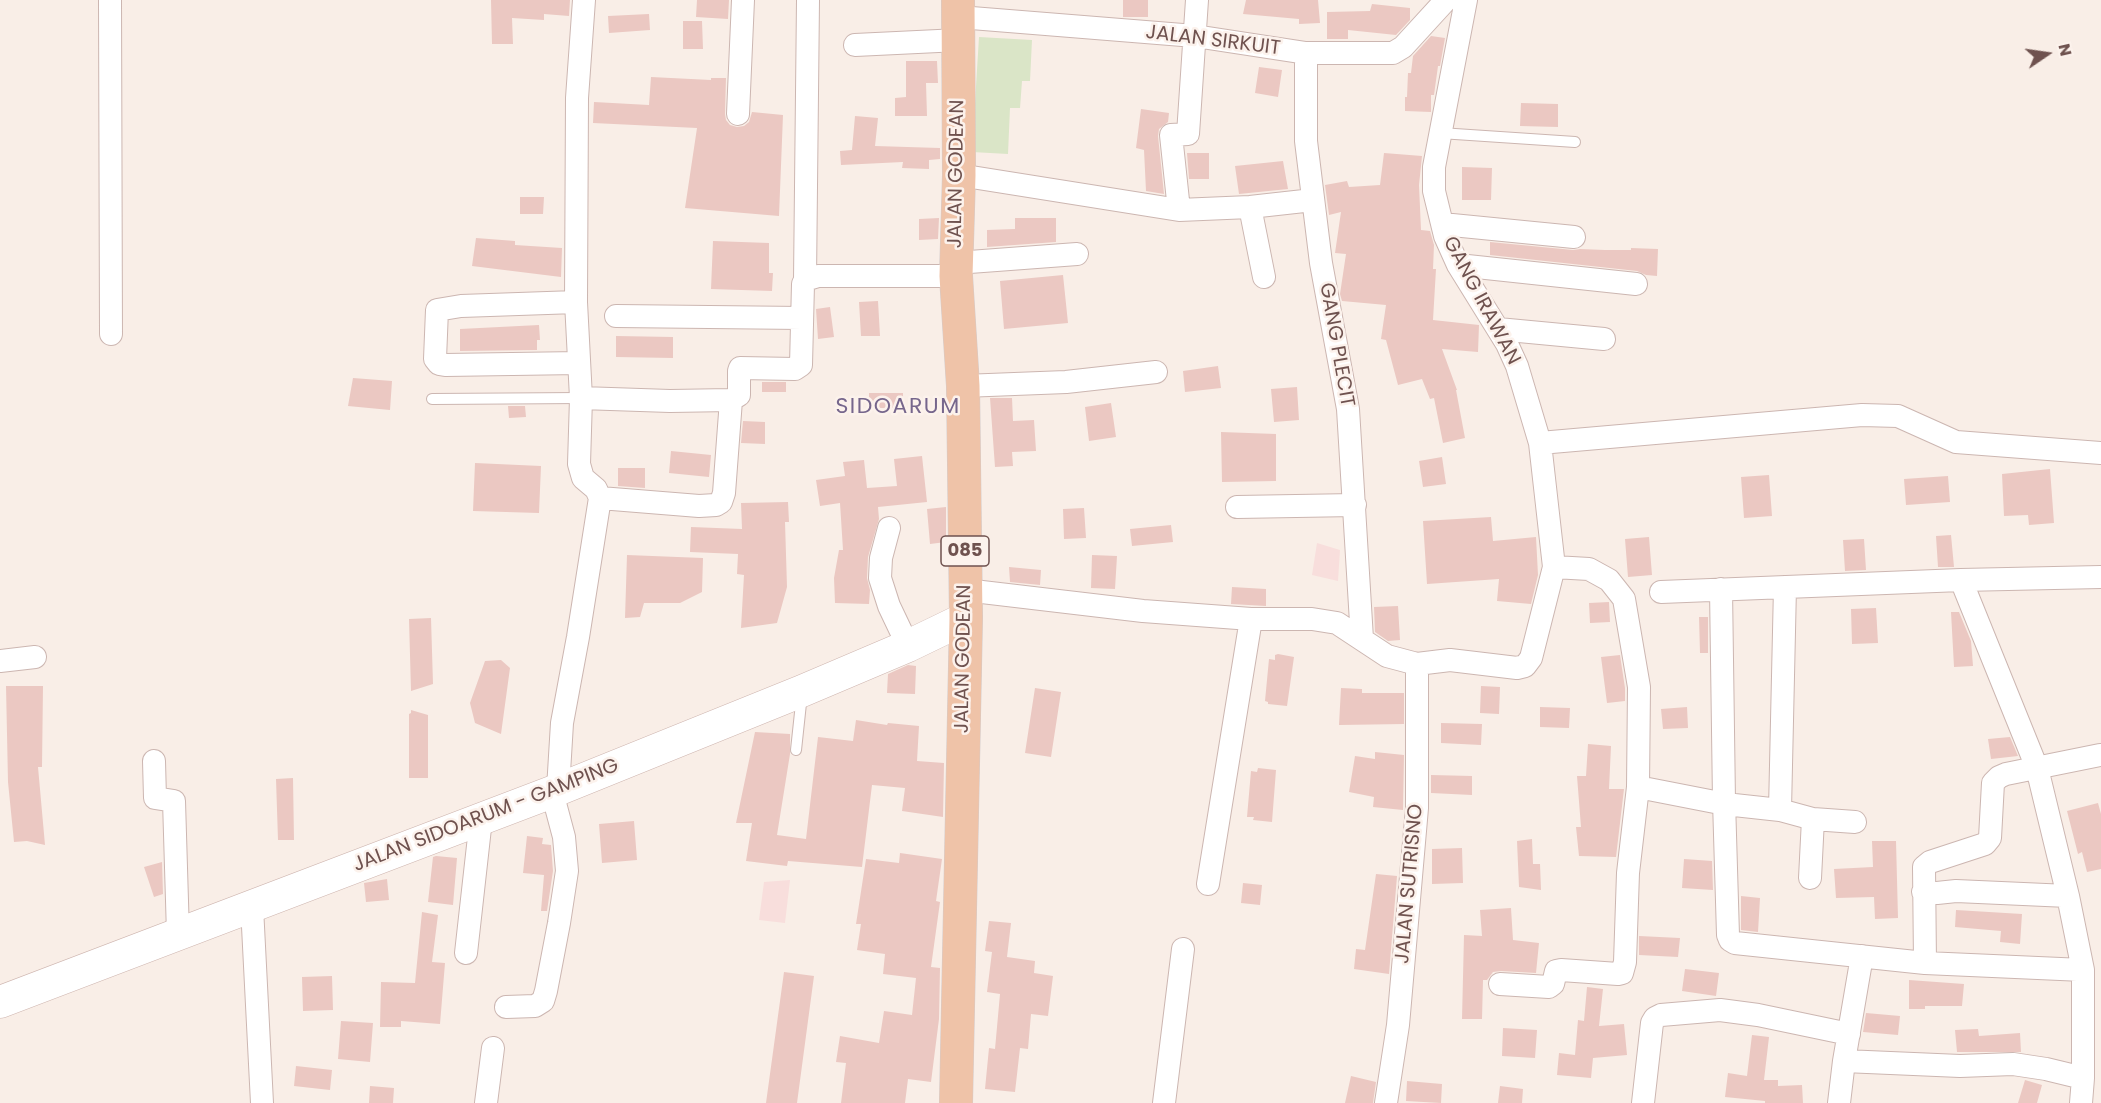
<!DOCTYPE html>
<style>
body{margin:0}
#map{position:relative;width:2101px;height:1103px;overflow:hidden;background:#f9eee7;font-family:Poppins,sans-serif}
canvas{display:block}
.north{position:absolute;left:2017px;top:24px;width:60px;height:60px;-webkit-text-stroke:4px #fcf2ec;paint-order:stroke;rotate:77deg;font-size:16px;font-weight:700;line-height:24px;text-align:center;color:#6f524f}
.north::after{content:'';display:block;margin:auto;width:21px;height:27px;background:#6f524f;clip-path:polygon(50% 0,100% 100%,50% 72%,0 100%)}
</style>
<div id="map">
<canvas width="2101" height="1103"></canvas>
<div class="north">N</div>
</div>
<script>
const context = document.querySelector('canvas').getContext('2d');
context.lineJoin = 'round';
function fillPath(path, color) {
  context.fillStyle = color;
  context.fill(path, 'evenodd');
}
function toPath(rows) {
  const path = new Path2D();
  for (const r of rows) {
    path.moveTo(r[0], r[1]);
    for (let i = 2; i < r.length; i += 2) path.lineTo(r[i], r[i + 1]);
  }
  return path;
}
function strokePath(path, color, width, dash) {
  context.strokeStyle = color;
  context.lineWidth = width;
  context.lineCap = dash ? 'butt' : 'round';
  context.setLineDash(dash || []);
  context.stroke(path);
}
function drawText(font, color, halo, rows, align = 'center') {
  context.font = font + ' Poppins,sans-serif';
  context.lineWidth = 5;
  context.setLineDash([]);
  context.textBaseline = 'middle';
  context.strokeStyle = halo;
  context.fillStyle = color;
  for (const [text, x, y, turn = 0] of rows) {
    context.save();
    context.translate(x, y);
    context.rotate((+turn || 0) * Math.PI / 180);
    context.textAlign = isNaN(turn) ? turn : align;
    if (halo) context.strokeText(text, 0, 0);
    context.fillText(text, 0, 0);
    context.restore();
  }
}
fillPath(toPath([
 [1317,543,1340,550,1338,581,1312,575],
 [790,880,785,923,759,920,764,882]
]), '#f8dedc');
fillPath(toPath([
 [979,37,1032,40,1030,81,1022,81,1020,108,1010,108,1008,154,972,152]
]), '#dae5c7');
fillPath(toPath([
 [491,0,570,0,569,16,544,14,544,20,512,18,513,44,492,44],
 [697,0,729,0,728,19,696,17],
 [1123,0,1148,0,1148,17,1123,17],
 [1246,0,1318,0,1320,23,1299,24,1299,19,1243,14],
 [1372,4,1410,8,1410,20,1396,35,1348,30,1348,39,1327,39,1327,12,1370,11],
 [649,14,650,30,609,33,608,16],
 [683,21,702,21,703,49,683,49],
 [1431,36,1445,38,1440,66,1438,66,1434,95,1431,95,1431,112,1405,111,1405,97,1407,97,1408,73,1411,73,1413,56],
 [906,61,937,61,938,83,926,83,927,116,895,116,895,98,906,97],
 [1259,67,1282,70,1278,97,1255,93],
 [651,77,711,80,711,78,726,78,725,114,726,120,730,125,737,127,744,126,749,122,752,112,783,115,779,216,685,208,697,128,593,123,594,102,649,105],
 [1521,103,1558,104,1558,127,1520,126],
 [1141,109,1169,113,1168,122,1159,129,1158,136,1164,194,1146,191,1144,150,1136,148],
 [855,116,878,118,875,146,940,148,940,159,929,160,929,169,902,168,903,162,841,165,840,151,852,150],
 [1187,153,1209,153,1209,179,1189,179],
 [1384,153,1422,156,1419,185,1421,230,1430,231,1434,245,1433,269,1436,269,1433,320,1479,325,1478,352,1442,349,1457,390,1456,390,1465,438,1443,443,1434,398,1430,399,1422,379,1398,385,1386,340,1381,339,1386,305,1342,301,1340,294,1346,254,1335,253,1341,212,1329,215,1325,185,1347,181,1349,187,1380,185],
 [1283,161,1288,189,1239,194,1235,166],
 [1462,167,1492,168,1491,200,1462,200],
 [520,197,544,197,543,214,520,214],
 [939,218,938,239,919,240,919,219],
 [1015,218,1056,218,1056,242,987,247,987,230,1015,229],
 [476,238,515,241,515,245,562,248,561,277,472,266],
 [713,241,769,243,769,273,773,273,772,291,711,289],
 [1490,242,1573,250,1580,249,1605,250,1631,250,1631,248,1658,249,1657,276,1646,275,1637,271,1490,255],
 [1063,275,1068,323,1004,329,1000,281],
 [878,301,880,336,861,336,859,302],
 [830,307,834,337,818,339,816,309],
 [539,325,540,340,537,340,537,350,460,351,460,329],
 [616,336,673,337,673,358,616,357],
 [1218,366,1221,388,1185,392,1183,371],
 [353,378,392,381,390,410,348,406],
 [762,382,786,382,786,392,762,392],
 [1297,387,1299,420,1274,422,1271,389],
 [869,393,903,393,903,408,869,408],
 [990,398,1012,398,1013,421,1034,420,1036,451,1012,452,1013,466,995,467],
 [1111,403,1116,437,1089,441,1085,407],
 [508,406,525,406,526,417,509,418],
 [743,421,765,422,765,444,741,443],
 [1221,432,1276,434,1276,481,1222,482],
 [671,451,711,455,709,477,669,473],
 [922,456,927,502,878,507,879,519,868,557,867,578,870,590,869,604,835,603,834,578,839,550,843,550,840,503,820,506,816,480,845,476,843,462,864,460,867,488,897,486,894,459],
 [1442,457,1446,484,1423,487,1419,461],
 [475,463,541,466,539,513,473,511],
 [618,468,645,468,645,488,618,486],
 [2050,469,2054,523,2029,525,2028,515,2004,516,2002,474],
 [1769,475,1772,516,1744,518,1741,477],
 [1948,476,1950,502,1906,505,1904,479],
 [788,502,789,522,785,522,787,587,777,623,741,628,744,575,737,574,738,554,690,552,691,527,742,529,741,503],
 [946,507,946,542,930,544,927,509],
 [1084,508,1086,538,1064,539,1063,509],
 [1491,517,1493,541,1536,537,1538,575,1531,604,1497,601,1499,579,1427,584,1423,521],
 [1171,525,1173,542,1132,546,1130,529],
 [1951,535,1954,567,1938,567,1936,536],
 [1649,537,1652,575,1628,577,1625,539],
 [1864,539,1866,570,1845,571,1843,540],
 [627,555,703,558,702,592,680,603,644,603,640,617,625,618],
 [1092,555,1117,556,1115,589,1091,588],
 [1009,567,1041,570,1040,585,1010,582],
 [1232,587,1266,589,1266,606,1231,604],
 [1609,602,1610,622,1590,623,1589,603],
 [1398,606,1400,640,1388,641,1375,632,1374,607],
 [1876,608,1878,643,1852,644,1851,609],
 [1951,612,1959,612,1971,641,1973,666,1954,667],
 [1699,617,1708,617,1708,653,1700,653],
 [431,618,433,684,411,691,409,619],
 [1278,654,1294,657,1287,706,1268,704,1268,702,1265,701,1269,659,1275,660,1275,655],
 [1620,655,1625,688,1625,701,1607,703,1601,657],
 [501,660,510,668,501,734,475,723,470,703,485,661],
 [908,665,916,666,915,694,887,693,888,674],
 [6,686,43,686,42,767,38,767,45,845,27,841,14,842,8,782],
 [1481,686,1500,687,1499,714,1480,713],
 [1035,688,1061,692,1051,757,1025,753],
 [1341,688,1362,689,1362,693,1404,693,1404,724,1339,725],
 [1540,707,1570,708,1569,728,1540,727],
 [1687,707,1688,728,1663,729,1661,709],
 [411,710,428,715,428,778,409,778,409,714,411,713],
 [856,720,887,725,888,723,919,726,917,761,944,763,943,817,902,811,905,788,872,785,862,867,788,861,787,866,746,861,752,823,736,823,755,732,790,734,790,754,777,835,806,839,818,737,853,741],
 [1441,723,1482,724,1481,745,1441,743],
 [2010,737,2018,756,1991,759,1988,739],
 [1588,744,1611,746,1609,789,1624,789,1616,857,1579,856,1576,827,1581,827,1577,776,1586,776],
 [1375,752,1404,755,1403,810,1373,807,1374,797,1349,792,1355,756,1375,759],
 [1258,768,1276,770,1272,822,1253,820,1254,817,1247,817,1251,771,1257,772],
 [1431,775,1472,776,1472,795,1431,793],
 [293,778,294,840,278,840,276,779],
 [2098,803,2101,814,2101,869,2087,872,2082,852,2078,854,2067,811],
 [634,821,637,860,602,863,599,824],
 [527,836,543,838,542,844,551,845,553,871,547,911,541,911,544,875,523,873],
 [1532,839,1533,864,1540,864,1541,890,1519,887,1517,841],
 [1872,841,1896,841,1898,918,1875,919,1874,897,1836,898,1834,869,1873,867],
 [1462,848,1463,883,1432,884,1432,849],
 [900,853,942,859,936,901,940,902,931,967,940,968,939,1019,931,1082,908,1079,905,1103,841,1103,846,1063,836,1062,840,1036,879,1043,884,1011,912,1015,916,978,883,974,885,954,857,950,861,924,856,924,866,859,899,863],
 [436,856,457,858,453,905,428,902,433,857],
 [1684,859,1712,861,1713,890,1682,888],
 [162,862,163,894,154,897,144,867],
 [1376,874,1397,876,1389,974,1354,969,1356,949,1365,950],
 [387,879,389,900,366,902,364,883],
 [1243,883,1262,885,1260,905,1241,903],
 [1741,896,1760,898,1758,932,1741,930],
 [1511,908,1513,940,1539,943,1536,973,1501,971,1493,972,1487,980,1483,980,1482,1019,1462,1019,1464,935,1482,936,1480,910],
 [1956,910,2022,914,2020,944,2000,942,2001,931,1955,927],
 [422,912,438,915,432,962,445,963,440,1024,401,1021,401,1027,380,1027,381,982,415,983],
 [989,921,1011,923,1007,957,1035,961,1034,973,1053,976,1048,1016,1031,1014,1028,1049,1020,1048,1015,1092,985,1089,989,1048,995,1049,1000,994,987,992,992,952,985,951],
 [1639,936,1680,938,1678,957,1639,955],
 [1685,969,1719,973,1716,996,1682,991],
 [784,972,814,976,797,1103,766,1103],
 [332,976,333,1010,303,1011,302,977],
 [1909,980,1964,984,1962,1006,1925,1006,1925,1009,1909,1009],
 [1587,987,1603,989,1599,1026,1624,1024,1627,1055,1593,1058,1591,1078,1557,1075,1559,1053,1575,1055,1578,1020,1584,1021],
 [1866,1013,1900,1016,1898,1035,1863,1032],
 [341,1021,373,1023,370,1062,338,1059],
 [1503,1028,1537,1030,1535,1058,1502,1056],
 [1978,1029,1979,1036,2020,1033,2021,1052,1957,1052,1955,1030],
 [1752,1035,1769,1037,1764,1080,1778,1080,1778,1086,1802,1085,1803,1103,1765,1103,1765,1101,1725,1097,1728,1073,1747,1076],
 [296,1066,332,1070,330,1090,294,1086],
 [1351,1076,1376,1082,1373,1103,1345,1103],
 [2025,1080,2042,1085,2037,1103,2018,1103],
 [1407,1081,1442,1084,1441,1103,1406,1101],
 [370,1086,394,1088,393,1103,369,1103],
 [1500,1086,1523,1089,1522,1103,1498,1103]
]), '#ebc8c2');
const lane = toPath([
 [1440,133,1575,142],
 [432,399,581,398],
 [796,750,802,694]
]);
const street = toPath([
 [110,0,111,334],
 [959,17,1195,36,1306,53,1393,53,1403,47,1446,0],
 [855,45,959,40],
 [1306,53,1306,141,1321,263,1348,409,1362,639],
 [738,114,743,0],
 [959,175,1179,210,1250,207,1313,200],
 [1250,207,1264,277],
 [1179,210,1171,135,1188,134,1197,0],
 [1442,224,1574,237],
 [956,263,1077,254],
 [1458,265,1636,284],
 [805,280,818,276,956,276],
 [576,302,461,306,437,310,435,359,439,364,445,365,579,363],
 [616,316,802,318],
 [1498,329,1604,339],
 [963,386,1066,382,1156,372],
 [581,398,670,401,731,400,739,395,739,371,740,368,795,369,801,365,803,284,805,280,808,0],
 [1540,443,1862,415,1898,416,1956,442,2101,453],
 [600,498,699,506,716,505,721,502,724,493,731,400],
 [1237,507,1355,505],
 [889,528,881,558,880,578,889,606,908,646],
 [1961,580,2037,768,2068,896,2083,970,2083,1078,2081,1103],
 [1721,589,1724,801,1728,935,1730,940,1735,943,1925,963,2083,970],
 [965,590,1143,611,1251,619,1312,619,1337,623,1387,656,1417,664,1450,660,1517,668,1525,666,1531,658,1554,567,1540,443,1517,366,1507,344,1458,265,1445,236,1434,191,1434,167,1466,0],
 [1661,592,1961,580,2101,577],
 [0,661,35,657],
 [154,761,155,798,174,801,178,934],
 [1638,787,1725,804,1780,810,1813,819,1855,822],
 [558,789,562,723,578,637,600,498,596,489,583,478,579,464,581,398,576,302,577,98,584,0],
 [1780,810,1785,587],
 [1810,878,1813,819],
 [1208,884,1251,619],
 [1923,892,1937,893,1956,891,2068,896],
 [252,907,262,1103],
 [466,953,481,819],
 [1925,963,1924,867,1930,862,1985,844,1990,838,1993,783,1999,777,2006,774,2100,755],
 [1500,984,1549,987,1553,984,1556,971,1561,970,1618,974,1622,973,1625,962,1628,873,1638,787,1639,687,1624,599,1609,580,1589,569,1554,567],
 [506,1007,535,1006,543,1001,546,991,559,923,567,871,564,837,552,792],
 [1844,1061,1960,1066,2013,1064,2046,1069,2083,1078],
 [486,1103,493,1048],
 [1164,1103,1183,949],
 [1386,1103,1398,1025,1417,808,1417,664],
 [1643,1103,1652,1023,1655,1018,1661,1015,1720,1010,1758,1015,1849,1034],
 [1839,1103,1844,1061,1862,956]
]);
const secondary = toPath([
 [0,1002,552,792,802,691,908,646,966,618]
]);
const primary = toPath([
 [956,1103,966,618,963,386,956,276,959,175,958,0]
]);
strokePath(lane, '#ccb6b1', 12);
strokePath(street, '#ccb6b1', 24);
strokePath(secondary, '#ceb5af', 33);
strokePath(primary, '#d4cbca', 34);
strokePath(lane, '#fff', 10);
strokePath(street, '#fff', 22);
strokePath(secondary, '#fff', 32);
strokePath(primary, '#efc3a8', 33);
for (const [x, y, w] of [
 [965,551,48]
]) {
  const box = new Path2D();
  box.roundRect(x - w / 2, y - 15, w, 30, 4.5);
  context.fillStyle = '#fcf2ec';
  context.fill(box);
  strokePath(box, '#6f524f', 1.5);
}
drawText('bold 18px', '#6f524f', null, [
 ["085",965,551]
]);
drawText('20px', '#6f524f', '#fcf2ec', [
 ["JALAN SIRKUIT",1213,41,7],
 ["JALAN GODEAN",957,174,-89],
 ["GANG IRAWAN",1481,301,62],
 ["GANG PLECIT",1336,345,80],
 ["JALAN GODEAN",964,659,-89],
 ["JALAN SIDOARUM - GAMPING",486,816,-21],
 ["JALAN SUTRISNO",1410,884,-85]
]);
context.letterSpacing = '1.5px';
drawText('22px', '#76668c', '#fcf2ec', [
 ["SIDOARUM",898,407]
]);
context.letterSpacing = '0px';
</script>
